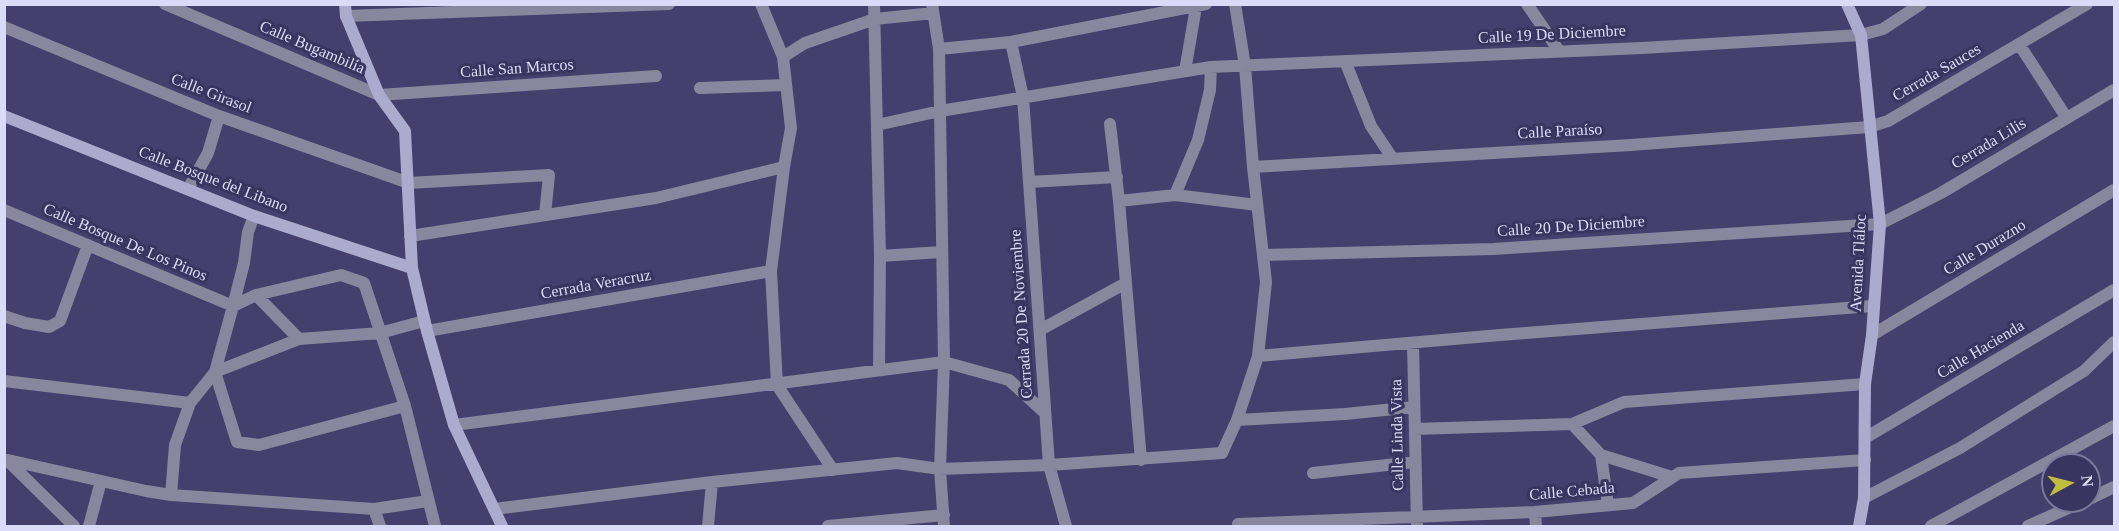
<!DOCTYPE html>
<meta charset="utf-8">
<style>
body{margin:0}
#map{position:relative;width:2119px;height:531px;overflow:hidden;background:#443f6c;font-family:Georgia,serif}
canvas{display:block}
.frame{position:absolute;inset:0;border:6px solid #dcdbf7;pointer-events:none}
.north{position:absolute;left:2041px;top:453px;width:60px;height:60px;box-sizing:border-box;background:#3a3560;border:2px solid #7b779c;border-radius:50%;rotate:83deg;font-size:16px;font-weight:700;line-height:24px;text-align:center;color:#dcdbf7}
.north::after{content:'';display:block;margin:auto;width:21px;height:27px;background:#c1bd3f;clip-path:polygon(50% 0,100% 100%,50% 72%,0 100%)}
</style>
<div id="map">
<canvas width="2119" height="531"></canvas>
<div class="frame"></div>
<div class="north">N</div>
</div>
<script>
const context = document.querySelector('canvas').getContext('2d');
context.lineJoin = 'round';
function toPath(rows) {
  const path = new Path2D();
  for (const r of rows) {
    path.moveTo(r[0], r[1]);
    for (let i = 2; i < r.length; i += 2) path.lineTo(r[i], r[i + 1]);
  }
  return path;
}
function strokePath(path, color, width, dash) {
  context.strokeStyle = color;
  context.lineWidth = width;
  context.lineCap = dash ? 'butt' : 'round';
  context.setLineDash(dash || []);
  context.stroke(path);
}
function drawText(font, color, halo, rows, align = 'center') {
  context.font = font + ' Georgia,serif';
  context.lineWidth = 6;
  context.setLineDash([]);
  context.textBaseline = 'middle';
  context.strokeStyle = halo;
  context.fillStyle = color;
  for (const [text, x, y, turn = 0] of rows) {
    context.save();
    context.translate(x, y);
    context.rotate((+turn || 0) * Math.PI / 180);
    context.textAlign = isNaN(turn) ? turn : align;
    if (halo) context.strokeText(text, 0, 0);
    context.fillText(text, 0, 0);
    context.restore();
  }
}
strokePath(toPath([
 [165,4,379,95,656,76],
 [761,4,783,57,791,128,784,167,771,271,777,385,833,470],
 [874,4,880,256,879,370],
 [932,4,939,49,944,362,940,469,944,526],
 [1527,4,1559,51],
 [346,16,669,4],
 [4,27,219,116,409,183,549,175,545,215],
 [1011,42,1023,97,1049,465,1066,526],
 [2019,44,2066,117],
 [939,49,1011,42,1206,4],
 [783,57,805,43,875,19,933,13],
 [1345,61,1371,126,1393,159],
 [1185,71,1196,7],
 [700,88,786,85],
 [1110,124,1119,201,1141,460],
 [877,125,940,111,1211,67,1642,48,1861,35,1883,29,1921,4],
 [1253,167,1631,145,1869,127,1888,121,2087,4],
 [1029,182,1117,177],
 [188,189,208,153,219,116],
 [1175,195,1198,140,1210,90,1211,67],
 [1119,201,1175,195,1257,205],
 [4,210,233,306,215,372,190,403,4,381],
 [254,216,248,232,244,263,233,306,256,295,341,275,364,283,405,406,435,526],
 [410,236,656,198,784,167],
 [1263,255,1493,249,1880,224,1941,193,2114,90],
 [880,256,941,252],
 [256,295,299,339,380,333,424,321],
 [4,316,25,323,49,327,60,321,88,245],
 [1040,330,1126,283],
 [427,331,771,271],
 [1872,335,2114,190],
 [299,339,215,372,237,442,259,445,405,406],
 [1413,343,1417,526],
 [1258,356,1500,335,1872,306],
 [1237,420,1345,414,1414,407],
 [1572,424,1601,455,1672,477],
 [454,425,944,362,1009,380,1045,413],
 [1415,429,1572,424,1624,402,1865,384],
 [1865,438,2114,290],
 [1601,455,1608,505],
 [7,460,74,526],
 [8,460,146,491,171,495,175,445,190,403],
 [1313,473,1415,462],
 [171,495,374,509,428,501],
 [1864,498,1960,448,2084,371,2114,342],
 [2089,499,2114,487],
 [374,509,380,526],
 [494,509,712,482,897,463,940,469,1049,465,1222,453,1237,420,1258,356,1266,282,1253,167,1245,66,1235,4],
 [1535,512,1536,526],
 [1238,524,1535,512,1633,503,1679,473,1865,460],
 [89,526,101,481],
 [708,526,712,482],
 [828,526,944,515],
 [1931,526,2114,426],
 [2028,526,2084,501]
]), '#88879d', 12);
strokePath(toPath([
 [345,4,346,16,379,95,405,131,412,268,427,331,454,425,502,526],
 [1847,4,1861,35,1880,224,1872,335,1865,384,1864,498,1859,526],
 [4,116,254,216,412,268]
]), '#acaace', 12);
drawText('16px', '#dcdbf7', '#3a3560', [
 ["Calle 19 De Diciembre",1552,35,-3],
 ["Calle Bugambilia",312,48,23],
 ["Calle San Marcos",517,69,-4],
 ["Cerrada Sauces",1937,73,-30],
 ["Calle Girasol",211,94,21],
 ["Calle Paraíso",1560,132,-3],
 ["Cerrada Lilis",1989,144,-31],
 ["Calle Bosque del Libano",213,180,21],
 ["Calle 20 De Diciembre",1571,227,-4],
 ["Calle Bosque De Los Pinos",125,243,23],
 ["Calle Durazno",1985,248,-31],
 ["Avenida Tláloc",1859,263,-87],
 ["Cerrada Veracruz",596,285,-10],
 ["Cerrada 20 De Noviembre",1022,314,-94],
 ["Calle Hacienda",1981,350,-31],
 ["Calle Linda Vista",1398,435,-91],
 ["Calle Cebada",1572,492,-5]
]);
</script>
